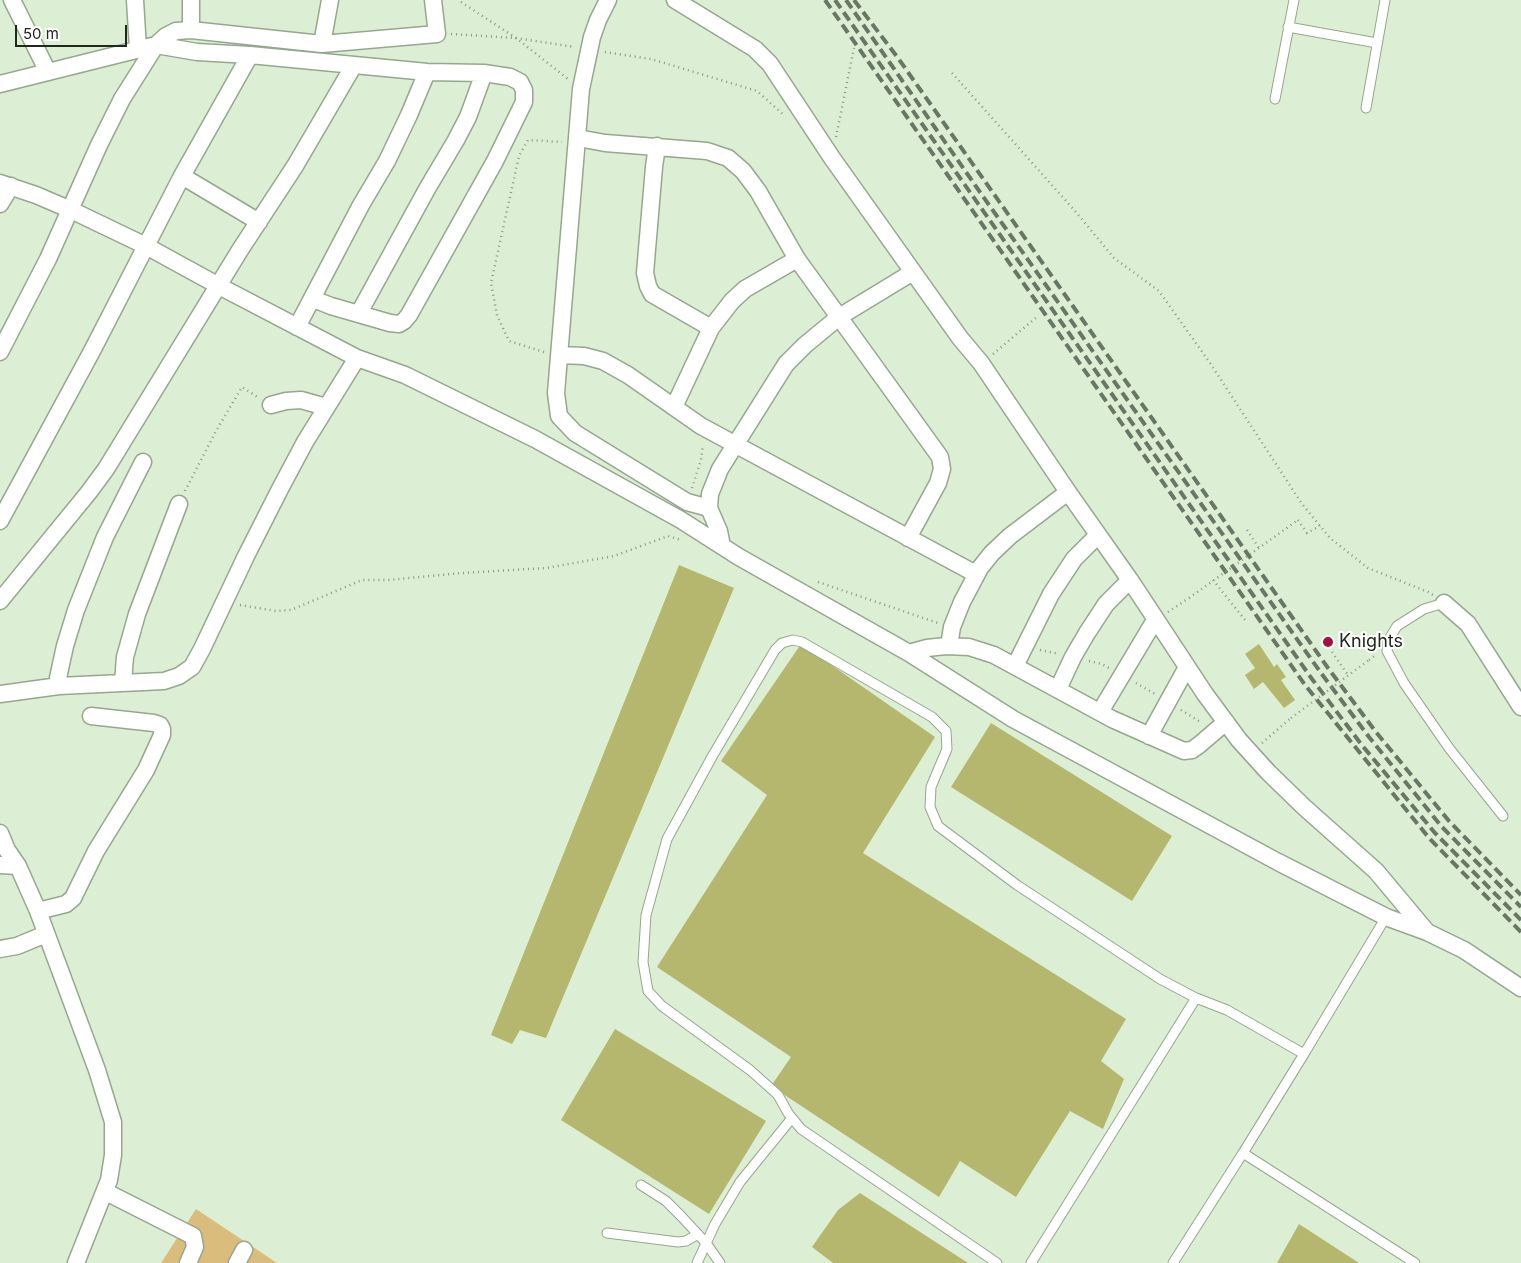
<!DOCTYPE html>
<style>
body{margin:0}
#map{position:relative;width:1521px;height:1263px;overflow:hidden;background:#dcefd4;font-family:Inter,sans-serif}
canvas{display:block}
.scale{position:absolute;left:15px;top:25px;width:112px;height:22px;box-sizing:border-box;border:2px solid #20271d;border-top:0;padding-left:6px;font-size:15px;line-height:18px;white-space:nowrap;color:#20271d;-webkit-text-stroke:4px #fff;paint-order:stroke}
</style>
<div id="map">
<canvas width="1521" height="1263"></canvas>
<div class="scale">50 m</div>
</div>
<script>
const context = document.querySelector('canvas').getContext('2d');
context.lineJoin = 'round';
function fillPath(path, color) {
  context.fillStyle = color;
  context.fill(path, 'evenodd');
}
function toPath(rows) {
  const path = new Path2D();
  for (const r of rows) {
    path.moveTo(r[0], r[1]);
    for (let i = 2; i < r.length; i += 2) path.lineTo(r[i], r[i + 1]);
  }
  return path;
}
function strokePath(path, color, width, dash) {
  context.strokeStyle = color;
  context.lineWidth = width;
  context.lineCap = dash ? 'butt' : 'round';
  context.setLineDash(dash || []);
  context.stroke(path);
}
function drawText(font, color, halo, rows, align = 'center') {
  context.font = font + ' Inter,sans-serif';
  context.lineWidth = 4;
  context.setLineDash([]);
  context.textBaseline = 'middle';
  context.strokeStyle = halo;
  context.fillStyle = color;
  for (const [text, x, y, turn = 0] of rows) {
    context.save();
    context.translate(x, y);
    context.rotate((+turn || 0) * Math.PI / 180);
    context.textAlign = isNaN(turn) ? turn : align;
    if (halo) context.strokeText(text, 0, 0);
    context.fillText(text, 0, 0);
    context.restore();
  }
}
fillPath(toPath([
 [196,1209,277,1263,161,1263]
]), '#dabc7c');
fillPath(toPath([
 [679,565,734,588,546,1038,520,1030,512,1044,491,1035],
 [801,644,935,737,863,853,1126,1019,1101,1061,1124,1079,1103,1129,1070,1111,1016,1197,960,1161,939,1197,771,1086,791,1057,657,967,767,795,721,761],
 [1259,644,1274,667,1277,664,1286,677,1281,680,1295,700,1284,708,1263,682,1254,689,1245,675,1255,668,1245,654],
 [991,723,1172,836,1132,901,951,787],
 [615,1029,766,1121,709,1214,561,1120],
 [860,1193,968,1263,833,1263,812,1247,838,1210],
 [1299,1224,1359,1263,1277,1263]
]), '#b4b76d');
const lane = toPath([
 [1288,27,1377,43],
 [1275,99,1294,0],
 [1366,108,1385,0],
 [1444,603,1424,609,1397,626,1388,641,1387,651,1404,683,1449,748,1503,816],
 [1304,1054,1386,917],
 [641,1185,666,1201,681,1216,706,1243,720,1263],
 [607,1233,678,1242,686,1241,698,1234],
 [697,1263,715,1224,740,1182,792,1118],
 [997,1263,801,1129,788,1113,778,1095,750,1070,662,1006,648,991,643,962,646,915,667,839,713,755,775,650,782,643,793,640,802,642,932,717,946,731,947,749,931,787,930,807,938,826,1017,885,1160,979,1196,998,1227,1010,1304,1054,1243,1153],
 [1031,1263,1196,998],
 [1173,1263,1243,1153,1415,1263]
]);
const street = toPath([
 [12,0,48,72],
 [135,0,138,49],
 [191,0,191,30],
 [608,0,598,20,592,37,581,89,556,393,559,416,575,433,687,502,709,508],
 [675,0,755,49,770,64,832,158,960,338,981,363,1068,492,1130,580,1205,694,1239,740,1268,772,1304,807,1376,871,1427,932],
 [322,44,330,0],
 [0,84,156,45,197,52,250,55,427,72,484,73,510,77,520,82,524,90,524,102,495,161,409,315,404,321,399,324,390,323,331,306,313,299],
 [578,138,605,143,707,151,728,158,743,171,758,191,797,259,839,317,913,272],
 [657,146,654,167,645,273,648,286,652,294,711,328,732,301,745,289,797,259],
 [182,176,259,222],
 [0,183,36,195,71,210,146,246,219,286,357,358,405,375,535,439,681,520,739,557,909,653,1013,719,1278,862,1386,917,1427,932,1464,950,1521,988],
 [0,204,11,186],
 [359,313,427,189,456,140,468,117,484,73],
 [297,327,361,205,387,161,409,115,427,72],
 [0,352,48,259,99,145,122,99,156,45,166,36,176,31,191,30,322,44,437,34,433,0],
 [560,355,584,356,603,361,628,375,701,426,976,574],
 [271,405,286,401,301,400,326,407],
 [674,407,711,328],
 [0,521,92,351,182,176,250,55],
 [722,546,719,531,709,508,710,494,720,469,786,364,805,345,839,317,940,457,942,469,938,483,908,538],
 [0,601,89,492,106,469,240,250,295,166,354,65],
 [1444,603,1468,624,1521,707],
 [949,646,952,627,962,602,980,568,992,553,1010,536,1068,492],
 [909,653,927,648,946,646,969,647,994,655,1112,719,1184,751,1192,750,1199,745,1226,722],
 [1015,666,1051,594,1074,559,1098,535],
 [123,682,125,657,137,614,179,504],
 [59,686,58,678,65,646,76,610,105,537,143,462],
 [1058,689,1073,657,1087,633,1106,604,1130,580],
 [0,694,59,686,164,681,179,676,192,667,202,649,246,556,280,489,305,442,357,358],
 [1100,712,1155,620],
 [1149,736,1187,667],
 [0,833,7,850,18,866,38,911,97,1070,113,1122,113,1155,109,1180,76,1263],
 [0,865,18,866],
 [38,911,66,904,73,898,96,851,146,770,162,735,162,729,160,725,154,723,91,716],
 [0,949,17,946,46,934],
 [106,1192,193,1236,195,1247,188,1263],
 [237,1263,244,1250]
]);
strokePath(lane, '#96a78d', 11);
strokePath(street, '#96a78d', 19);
strokePath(toPath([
 [461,2,516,38,568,79],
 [451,34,516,38,575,47],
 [605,52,651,59,757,91,785,116],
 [952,73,1075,211,1114,258,1159,291,1210,363,1302,504,1330,538,1368,568,1428,592,1433,595],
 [836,137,854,48],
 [544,352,509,341,497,315,491,283,519,156,528,140,562,142],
 [993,354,1038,316],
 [692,488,701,460,703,445],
 [185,491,216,431,242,387,259,398],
 [1298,520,1307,533,1320,526],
 [1247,530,1259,548],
 [1213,580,1245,620,1248,618],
 [818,582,938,623],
 [240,605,276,611,291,610,362,580,388,580,462,573,546,568,614,556,668,536,681,540],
 [1168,612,1189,598],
 [1040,650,1059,654],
 [1332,652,1348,675],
 [1369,660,1376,655],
 [1089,661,1102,664,1109,668],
 [1136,683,1155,694],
 [1181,710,1202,723],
 [1262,743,1291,718]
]), '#899783', 2.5, [1, 4]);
strokePath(lane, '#fff', 9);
strokePath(street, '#fff', 16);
strokePath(toPath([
 [825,0,1305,685,1429,838,1521,932],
 [835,0,1312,679,1361,744,1435,833,1521,920],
 [846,0,982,195,1321,673,1369,737,1442,827,1521,907],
 [854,0,898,58,1328,668,1376,732,1449,821,1521,895]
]), '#6a7665', 4, [10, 5]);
strokePath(toPath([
 [1189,598,1298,520],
 [1291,718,1369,660]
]), '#899783', 2.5, [1, 4]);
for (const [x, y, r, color] of [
 [1328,642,6,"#a70f40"]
]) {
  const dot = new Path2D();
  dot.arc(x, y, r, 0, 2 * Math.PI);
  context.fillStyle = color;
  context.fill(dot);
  strokePath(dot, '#fff', 2);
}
drawText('18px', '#20271d', '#fff', [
 ["Knights",1339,642]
], 'left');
</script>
